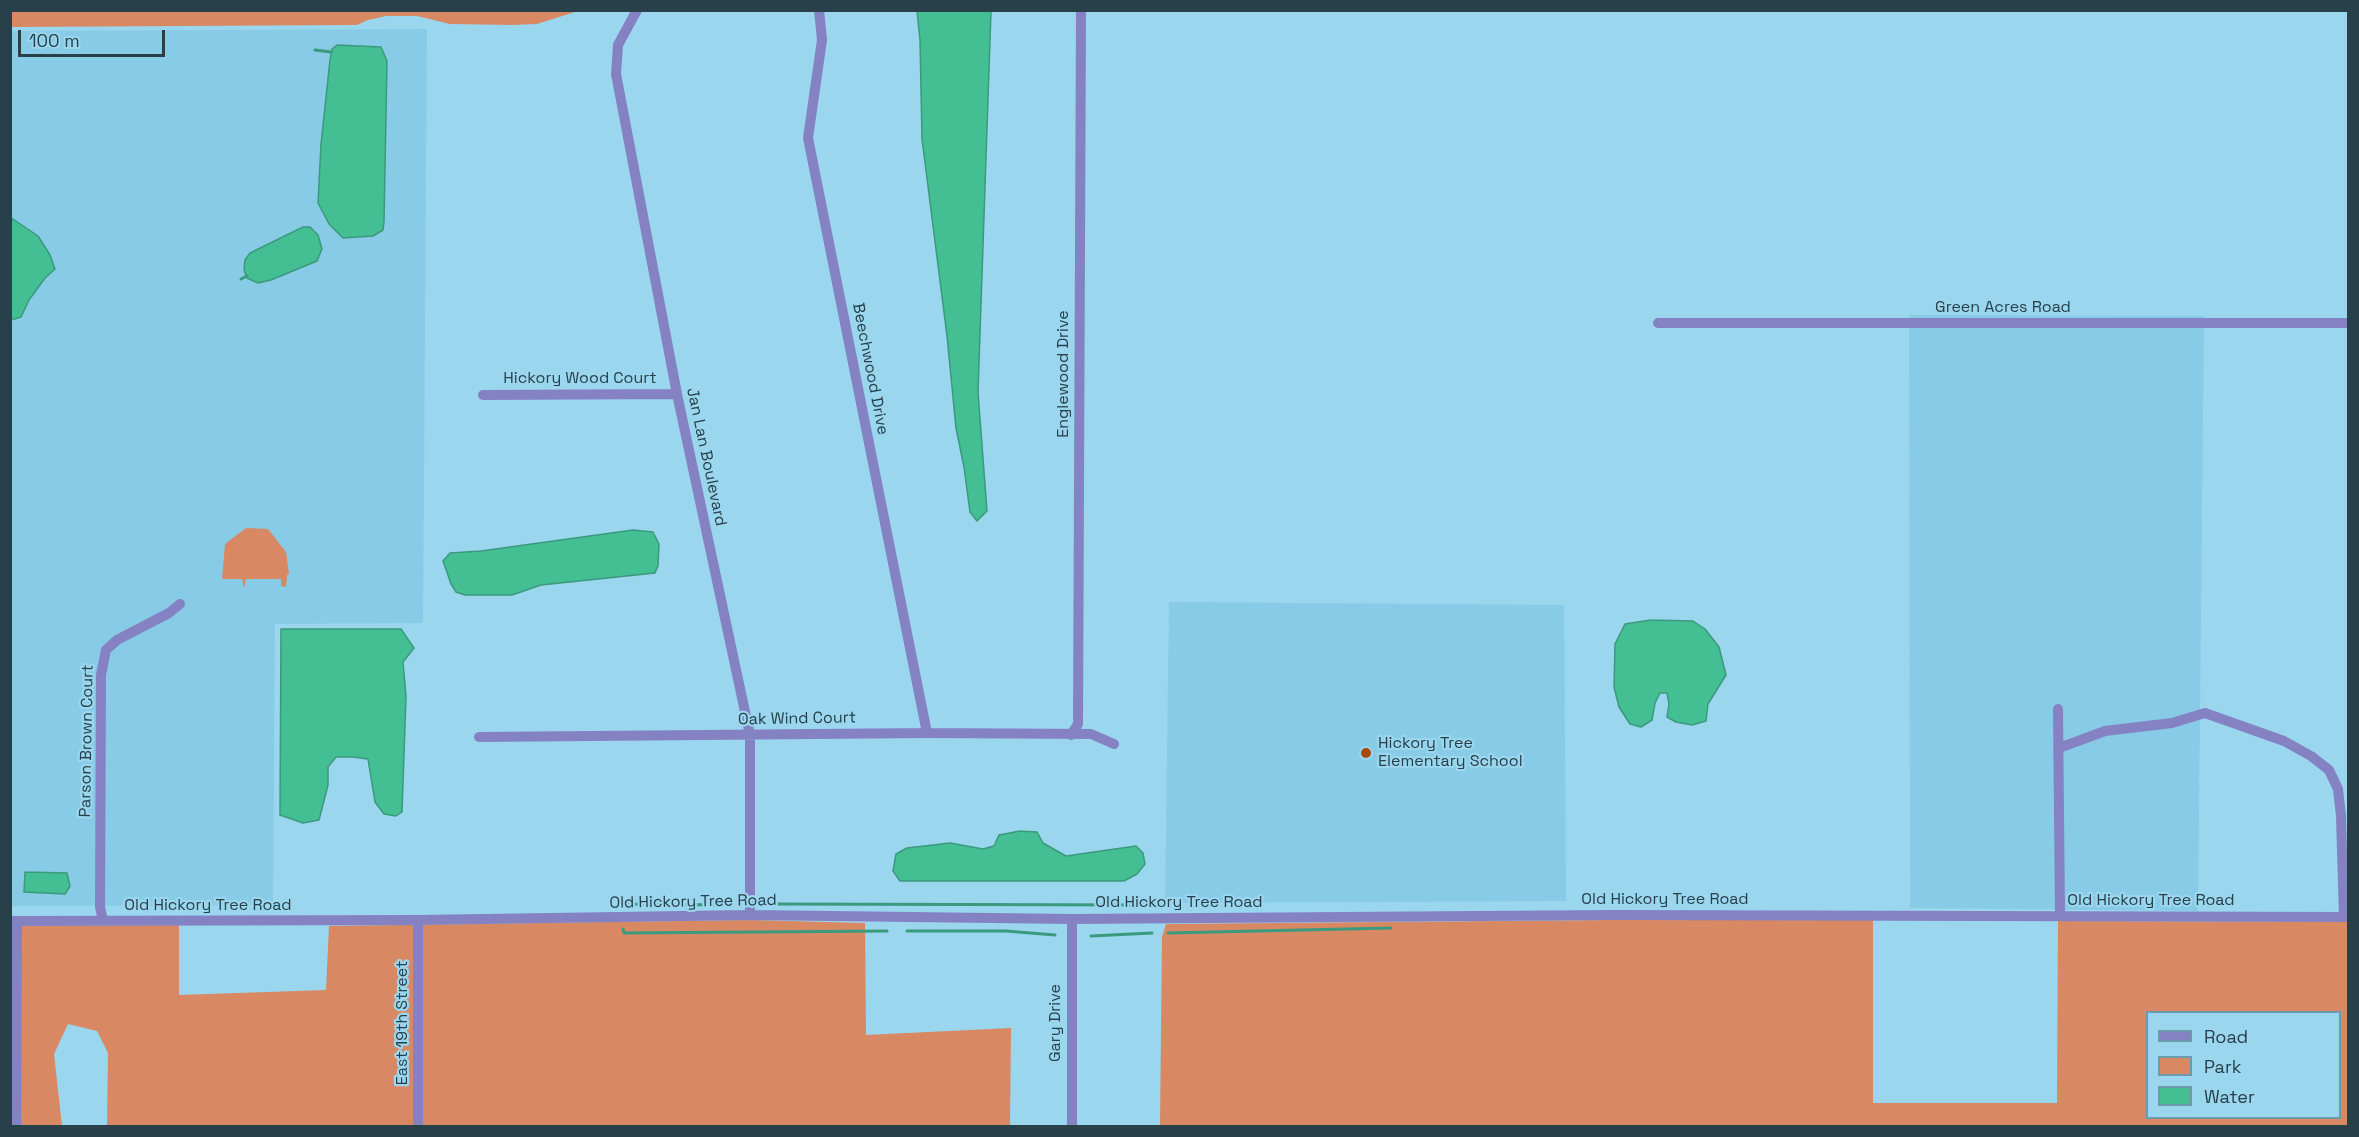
<!DOCTYPE html>
<style>
body{margin:0}
#map{position:relative;width:2359px;height:1137px;overflow:hidden;background:#9bd6ef;font-family:"Space Grotesk",sans-serif}
canvas{display:block}
.frame{position:absolute;inset:0;border:12px solid #27404a;pointer-events:none}
.legend{position:absolute;left:2146px;top:1011px;width:195px;height:108px;box-sizing:border-box;background:#9bd6ef;border:2px solid #6d9aad;margin:0;padding:8px 10px;list-style:none;font-size:18px;color:#27404a}
.legend li{display:flex;align-items:center;gap:12px;height:30px}
.legend b{width:30px;border:2px solid #6d9aad}
.scale{position:absolute;left:18px;top:30px;width:147px;height:27px;box-sizing:border-box;border:3px solid #27404a;border-top:0;padding-left:8px;font-size:18px;line-height:21px;white-space:nowrap;color:#27404a;-webkit-text-stroke:4px #9bd6ef;paint-order:stroke}
</style>
<div id="map">
<canvas width="2359" height="1137"></canvas>
<div class="frame"></div>
<ul class="legend">
<li><b style="height:8px;background:#8582c4"></b>Road</li>
<li><b style="height:16px;background:#d88863"></b>Park</li>
<li><b style="height:16px;background:#43bf93"></b>Water</li>
</ul>
<div class="scale">100 m</div>
</div>
<script>
const context = document.querySelector('canvas').getContext('2d');
context.lineJoin = 'round';
function fillPath(path, color) {
  context.fillStyle = color;
  context.fill(path, 'evenodd');
}
function toPath(rows) {
  const path = new Path2D();
  for (const r of rows) {
    path.moveTo(r[0], r[1]);
    for (let i = 2; i < r.length; i += 2) path.lineTo(r[i], r[i + 1]);
  }
  return path;
}
function strokePath(path, color, width, dash) {
  context.strokeStyle = color;
  context.lineWidth = width;
  context.lineCap = dash ? 'butt' : 'round';
  context.setLineDash(dash || []);
  context.stroke(path);
}
function drawText(font, color, halo, rows, align = 'center') {
  context.font = font + ' "Space Grotesk",sans-serif';
  context.lineWidth = 4.5;
  context.setLineDash([]);
  context.textBaseline = 'middle';
  context.strokeStyle = halo;
  context.fillStyle = color;
  for (const [text, x, y, turn = 0] of rows) {
    context.save();
    context.translate(x, y);
    context.rotate((+turn || 0) * Math.PI / 180);
    context.textAlign = isNaN(turn) ? turn : align;
    if (halo) context.strokeText(text, 0, 0);
    context.fillText(text, 0, 0);
    context.restore();
  }
}
fillPath(toPath([
 [427,29,423,623,275,624,273,905,11,906,10,31],
 [1909,315,2204,316,2198,911,1910,908],
 [1169,602,1564,605,1566,901,1165,903]
]), '#87cbe6');
fillPath(toPath([
 [10,11,11,10,578,11,537,24,512,25,450,24,417,16,386,16,368,20,357,25,11,27],
 [246,528,268,529,286,552,289,574,287,575,286,587,281,586,281,579,246,579,244,588,242,579,222,579,225,544],
 [750,920,865,923,866,1035,1011,1028,1010,1126,107,1126,108,1053,97,1031,68,1024,54,1054,62,1126,11,1126,10,926,179,925,179,995,326,990,329,926],
 [1614,920,1873,920,1873,1103,2057,1103,2058,921,2348,922,2348,1126,1160,1126,1162,937,1166,924],
 [2148,1012,2340,1012,2340,1118,2148,1118]
]), '#d88863');
const water = toPath([
 [917,11,991,11,978,392,987,511,977,521,970,512,964,467,956,428,947,336,922,139,920,40,917,11],
 [337,45,381,47,387,61,384,222,383,230,373,236,343,238,329,224,318,203,321,144,330,60,332,49,337,45],
 [10,217,38,236,50,255,55,269,45,278,29,300,21,317,11,320,10,217],
 [303,227,310,227,318,235,322,249,317,261,271,280,258,283,247,278,244,270,245,260,250,253,303,227],
 [633,530,653,532,659,544,658,566,655,573,541,585,512,595,465,595,456,592,451,584,443,561,450,553,481,551,633,530],
 [1651,620,1693,621,1705,629,1719,647,1726,675,1708,704,1706,721,1692,725,1676,722,1667,717,1669,704,1667,693,1660,693,1655,703,1652,720,1641,727,1630,724,1619,707,1614,687,1615,644,1625,624,1651,620],
 [281,629,401,629,414,648,403,662,406,696,402,812,396,816,384,814,375,802,368,759,353,757,336,757,328,767,328,785,319,820,303,823,280,815,281,629],
 [1020,831,1037,832,1043,843,1066,856,1136,846,1143,853,1145,864,1137,874,1124,881,900,881,893,871,896,854,907,848,950,843,983,849,994,846,999,835,1020,831],
 [25,872,67,873,70,886,65,894,24,892,25,872]
]);
fillPath(water, '#43bf93');
strokePath(water, '#3b997d', 1.5);
strokePath(toPath([
 [315,50,331,52],
 [241,279,247,276],
 [623,904,724,905],
 [774,904,1149,905],
 [623,929,624,933,887,931],
 [907,931,1006,931,1055,935],
 [1168,933,1391,928],
 [1091,936,1152,933]
]), '#3b997d', 3);
strokePath(toPath([
 [637,10,618,45,616,74,677,394,750,735,750,915],
 [819,10,822,40,808,138,927,733],
 [1658,323,2348,323],
 [483,395,677,394],
 [2058,709,2060,915],
 [1071,735,1078,724,1081,10],
 [479,737,927,733,1091,734,1114,744],
 [2059,748,2105,731,2172,723,2205,713,2284,741,2311,756,2329,770,2338,789,2341,816,2344,917],
 [1072,919,1072,1126],
 [10,921,418,920,750,915,1072,919,1614,915,2348,917],
 [103,921,100,907,101,675,106,650,117,640,169,613,180,604],
 [16,1126,17,921],
 [418,1126,418,920]
]), '#8582c4', 10);
for (const [x, y, r, color] of [
 [1366,753,6,"#a94707"]
]) {
  const dot = new Path2D();
  dot.arc(x, y, r, 0, 2 * Math.PI);
  context.fillStyle = color;
  context.fill(dot);
  strokePath(dot, '#9bd6ef', 2);
}
drawText('16px', '#27404a', '#9bd6ef', [
 ["Green Acres Road",2003,308],
 ["Beechwood Drive",870,369,79],
 ["Englewood Drive",1064,374,-90],
 ["Hickory Wood Court",580,379],
 ["Jan Lan Boulevard",706,457,78],
 ["Oak Wind Court",797,719,-1],
 ["Parson Brown Court",87,741,-89],
 ["Old Hickory Tree Road",1665,900],
 ["Old Hickory Tree Road",2151,901],
 ["Old Hickory Tree Road",693,902,-1],
 ["Old Hickory Tree Road",1179,903],
 ["Old Hickory Tree Road",208,906],
 ["East 19th Street",403,1023,-90],
 ["Gary Drive",1056,1023,-90]
]);
drawText('16px', '#27404a', '#9bd6ef', [
 ["Hickory Tree",1378,744],
 ["Elementary School",1378,762]
], 'left');
</script>
